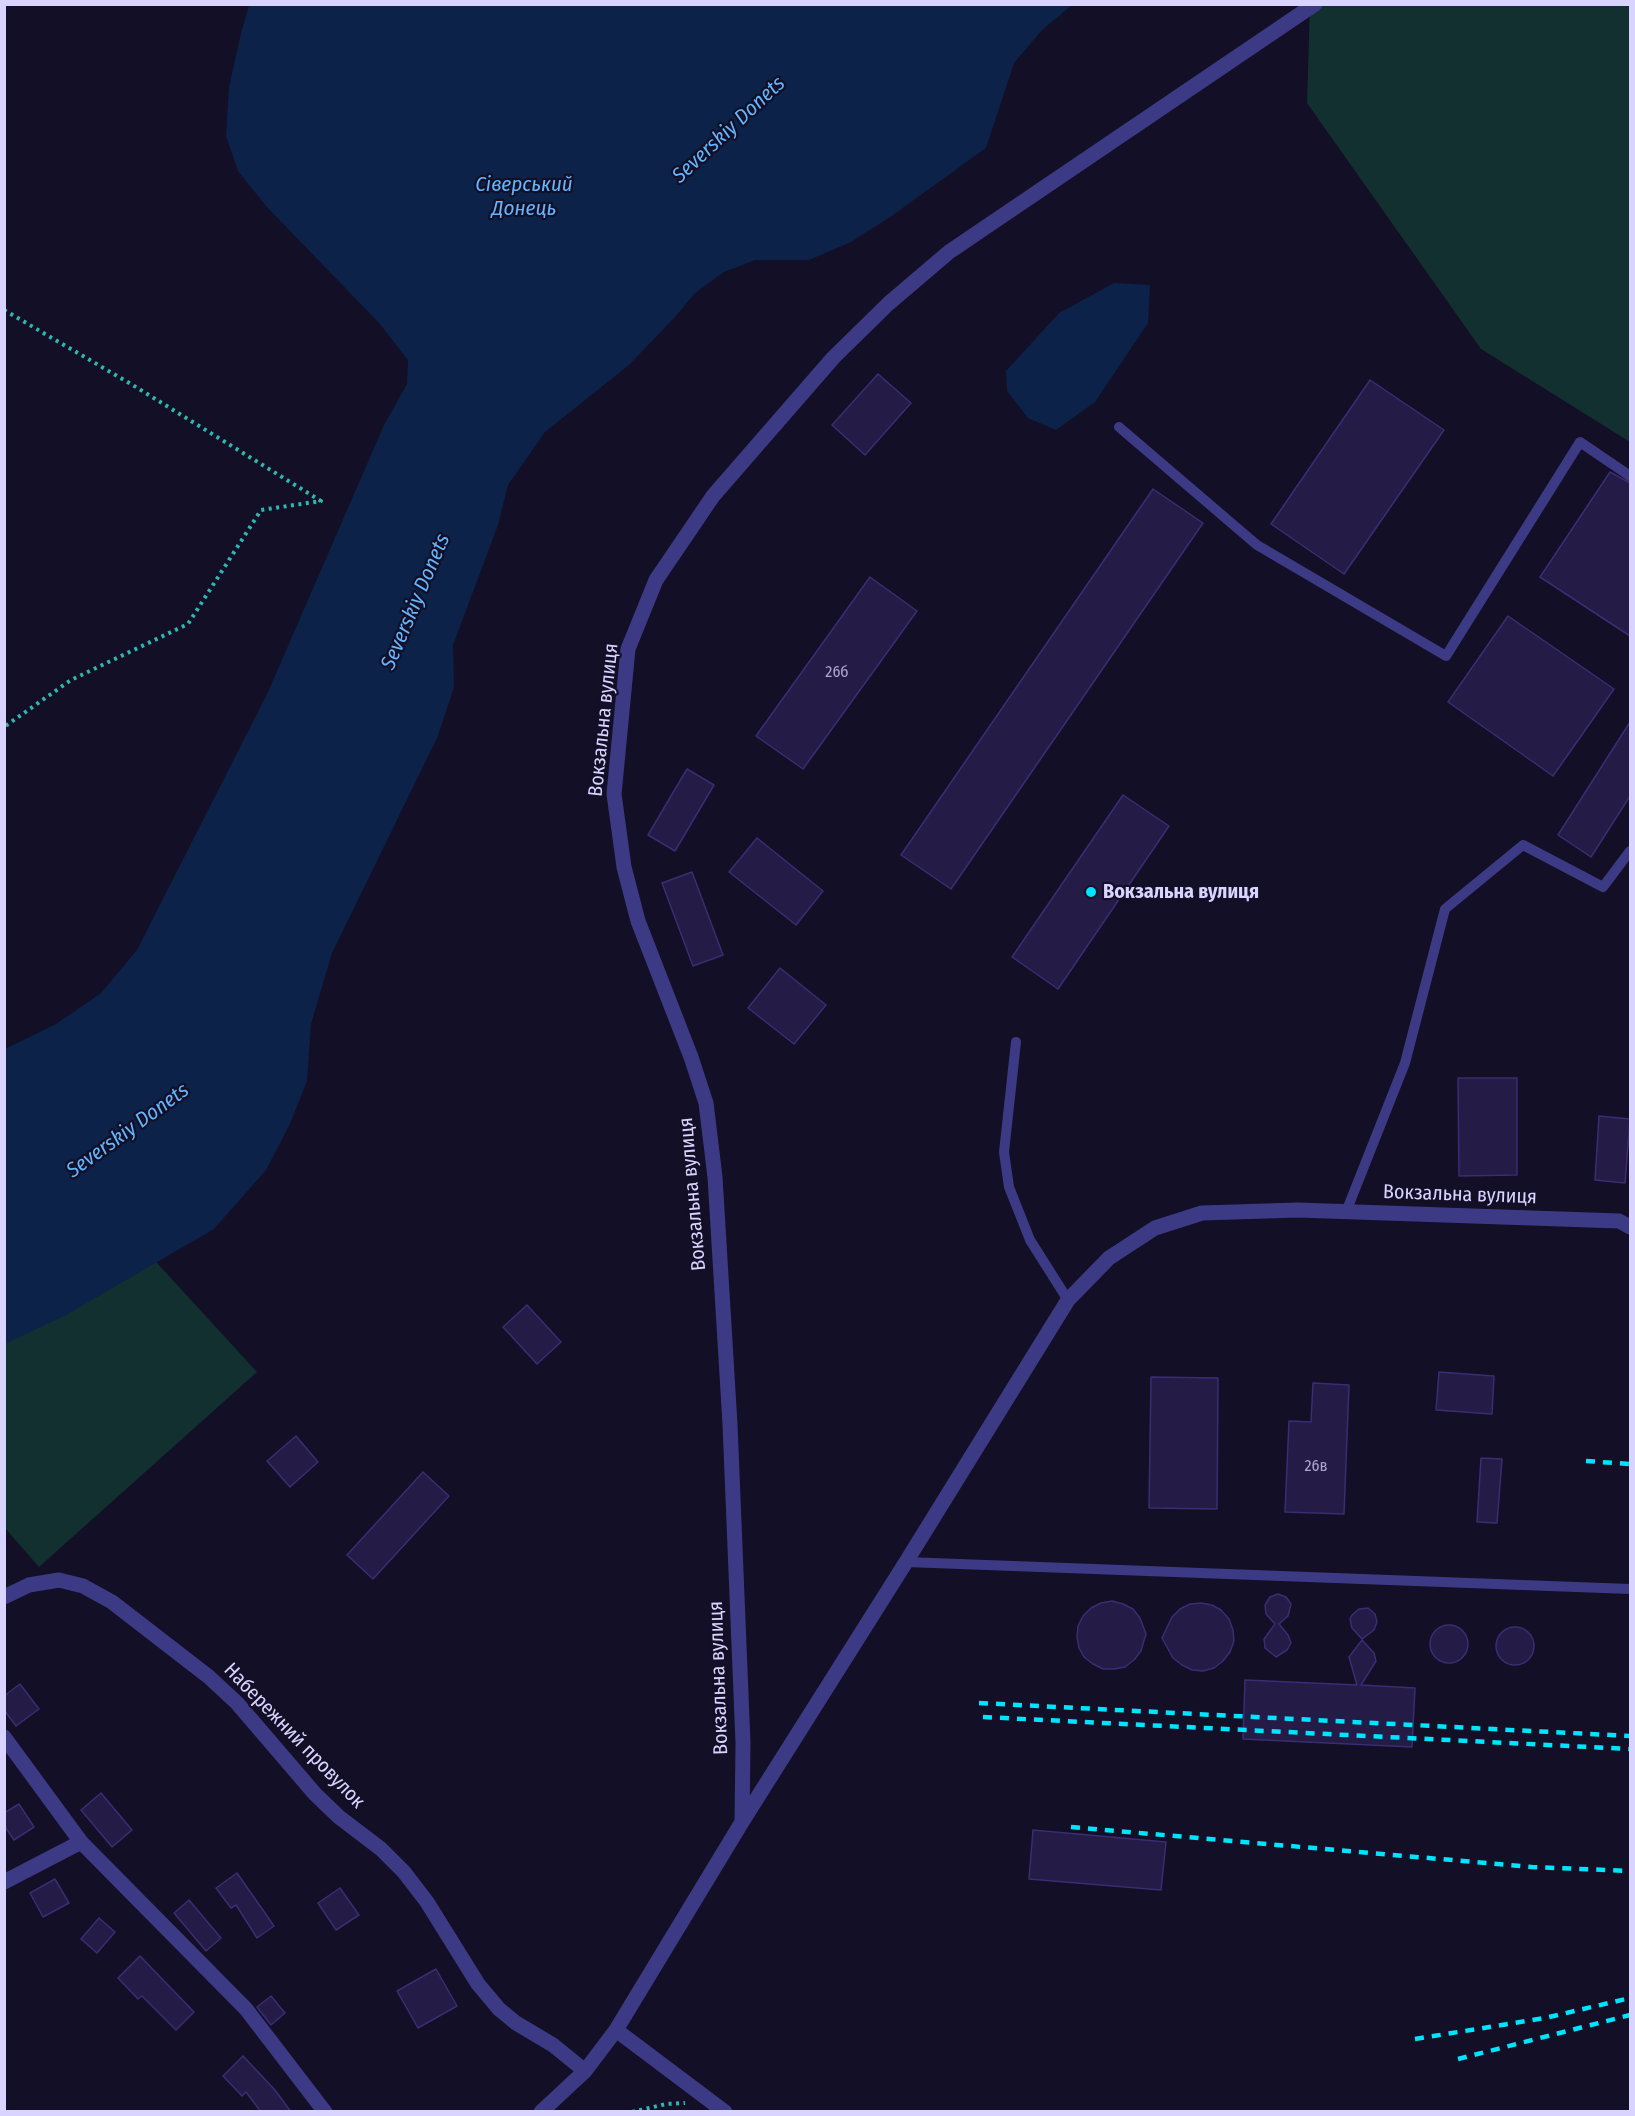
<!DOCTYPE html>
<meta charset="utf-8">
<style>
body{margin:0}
#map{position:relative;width:1635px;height:2116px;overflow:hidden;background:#130f26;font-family:"Fira Sans Condensed",sans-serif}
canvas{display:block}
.frame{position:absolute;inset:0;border:6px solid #d9d4ff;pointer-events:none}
</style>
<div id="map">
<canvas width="1635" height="2116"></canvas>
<div class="frame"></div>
</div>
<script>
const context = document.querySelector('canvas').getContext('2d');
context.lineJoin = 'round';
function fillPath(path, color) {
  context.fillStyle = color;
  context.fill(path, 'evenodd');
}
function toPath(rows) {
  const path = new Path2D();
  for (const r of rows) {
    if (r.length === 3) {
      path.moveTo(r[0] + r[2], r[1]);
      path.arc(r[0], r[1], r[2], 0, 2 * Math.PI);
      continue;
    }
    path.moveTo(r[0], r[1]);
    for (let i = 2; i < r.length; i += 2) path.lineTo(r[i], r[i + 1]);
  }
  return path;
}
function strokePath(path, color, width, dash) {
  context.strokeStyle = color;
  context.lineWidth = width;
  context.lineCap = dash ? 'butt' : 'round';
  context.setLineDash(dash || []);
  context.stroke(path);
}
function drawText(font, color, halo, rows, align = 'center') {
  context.font = font + ' "Fira Sans Condensed",sans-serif';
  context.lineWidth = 4.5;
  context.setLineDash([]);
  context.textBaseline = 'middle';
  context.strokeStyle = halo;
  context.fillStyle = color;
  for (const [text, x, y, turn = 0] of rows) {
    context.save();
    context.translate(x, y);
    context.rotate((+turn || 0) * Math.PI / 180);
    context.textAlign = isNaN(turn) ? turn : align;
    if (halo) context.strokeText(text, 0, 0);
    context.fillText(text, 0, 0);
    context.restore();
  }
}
fillPath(toPath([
 [1310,5,1630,5,1630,442,1481,349,1307,103],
 [4,1096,257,1372,39,1567,5,1528]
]), '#12302f');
fillPath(toPath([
 [249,5,1072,5,1042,30,1014,63,986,148,893,215,851,242,809,260,755,260,724,272,695,293,675,317,629,365,545,432,508,485,498,525,453,645,454,687,437,738,332,953,311,1024,307,1081,290,1124,266,1170,214,1229,66,1315,5,1344,5,1049,56,1024,101,993,137,950,268,692,384,425,407,384,408,360,379,323,266,206,238,171,226,136,229,87,241,33],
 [1114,283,1150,285,1148,323,1095,402,1056,430,1028,418,1007,391,1006,371,1059,313]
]), '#0c2248');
const building = toPath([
 [878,374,911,403,865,455,832,425,878,374],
 [1370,380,1444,430,1344,574,1271,524,1370,380],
 [1610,472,1630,483,1630,636,1540,577,1610,472],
 [1153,489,1203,523,951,889,901,855,1153,489],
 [870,577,917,611,803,769,756,736,870,577],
 [1508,616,1614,689,1553,776,1448,702,1508,616],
 [1630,722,1630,796,1591,857,1558,835,1630,722],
 [687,769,714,785,675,851,648,835,687,769],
 [1123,795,1169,826,1058,989,1012,957,1123,795],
 [757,838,823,891,796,925,729,872,757,838],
 [692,872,723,955,693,966,662,883,692,872],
 [780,968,826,1005,794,1044,748,1008,780,968],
 [1458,1078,1517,1078,1517,1175,1459,1176,1458,1078],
 [1599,1116,1630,1119,1625,1183,1595,1180,1599,1116],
 [527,1305,561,1342,537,1364,503,1327,527,1305],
 [1439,1372,1494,1376,1492,1414,1436,1410,1439,1372],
 [1151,1377,1218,1378,1217,1509,1149,1508,1151,1377],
 [1313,1383,1349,1385,1344,1514,1285,1512,1289,1421,1311,1422,1313,1383],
 [296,1436,318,1462,290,1487,267,1461,296,1436],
 [1481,1458,1502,1459,1497,1523,1477,1522,1481,1458],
 [423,1472,449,1496,373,1579,347,1555,423,1472],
 [1278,1594,1286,1597,1291,1604,1288,1616,1279,1624,1288,1635,1291,1643,1287,1650,1276,1657,1265,1648,1264,1639,1275,1624,1266,1614,1265,1605,1270,1597,1278,1594],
 [1112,1601,1123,1604,1133,1609,1140,1618,1146,1634,1141,1651,1134,1660,1125,1667,1114,1669,1103,1669,1093,1664,1084,1657,1079,1648,1077,1637,1078,1626,1083,1616,1091,1608,1101,1603,1112,1601],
 [1201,1603,1212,1605,1221,1610,1229,1619,1233,1630,1234,1641,1230,1652,1223,1661,1214,1668,1203,1671,1192,1670,1182,1665,1173,1658,1162,1638,1172,1617,1180,1609,1190,1604,1201,1603],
 [1368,1608,1375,1614,1377,1622,1374,1630,1362,1639,1352,1628,1350,1619,1352,1615,1359,1609,1368,1608],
 [1449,1644,19],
 [1515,1646,19],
 [1362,1640,1374,1653,1376,1661,1361,1685,1415,1688,1412,1747,1243,1739,1245,1680,1357,1685,1349,1657,1362,1640],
 [20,1684,39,1709,16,1726,4,1710,4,1696,20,1684],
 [101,1793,132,1830,112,1847,81,1810,101,1793],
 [19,1804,34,1827,14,1840,4,1825,4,1813,19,1804],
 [1033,1830,1166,1842,1161,1890,1029,1879,1033,1830],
 [237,1873,274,1926,257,1938,236,1905,231,1908,216,1888,237,1873],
 [55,1879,69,1903,43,1917,30,1893,55,1879],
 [340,1888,359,1915,336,1930,318,1903,340,1888],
 [189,1900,221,1938,206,1951,174,1913,189,1900],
 [99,1918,115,1932,97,1953,81,1939,99,1918],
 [140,1956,194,2012,176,2030,142,1996,138,1999,118,1978,140,1956],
 [436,1969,457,2006,418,2028,397,1991,436,1969],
 [271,1996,285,2013,271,2025,257,2007,271,1996],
 [243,2056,275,2090,291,2112,261,2112,246,2092,242,2096,223,2076,243,2056]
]);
fillPath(building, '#241b47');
strokePath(building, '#3b2d73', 1.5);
strokePath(toPath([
 [4,310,131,384,321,501,261,510,188,624,71,680,4,727],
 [632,2112,666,2104,685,2103]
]), '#2fb8b0', 4, [3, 4.5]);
strokePath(toPath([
 [1119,427,1257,545,1446,656,1580,442,1630,476],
 [1016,1042,1004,1152,1009,1187,1030,1240,1068,1300],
 [1346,1212,1405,1063,1445,909,1523,845,1603,887,1630,851],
 [906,1562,1630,1589]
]), '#3d3a85', 10);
strokePath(toPath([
 [4,1597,29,1585,59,1580,83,1586,112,1602,209,1677,237,1703,315,1794,339,1817,381,1849,404,1872,427,1902,478,1984,499,2009,516,2023,553,2045,585,2071],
 [4,1737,81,1842,246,2009,325,2112],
 [742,1822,743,1743,730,1424,715,1177,706,1103,691,1057,638,921,624,867,614,794,628,649,656,580,713,496,833,358,888,304,949,252,1315,4],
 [4,1882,81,1842],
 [616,2030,725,2112],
 [541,2112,585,2071,616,2030,742,1822,906,1562,1068,1300,1109,1258,1155,1228,1202,1213,1298,1210,1619,1221,1630,1227]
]), '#3d3a85', 15);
strokePath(toPath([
 [1586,1461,1630,1464],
 [979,1703,1630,1736],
 [983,1717,1630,1749],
 [1071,1827,1532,1867,1630,1871],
 [1415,2039,1545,2018,1630,1998],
 [1458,2059,1630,2015]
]), '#00e5ff', 4.5, [9, 8]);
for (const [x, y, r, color] of [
 [1091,892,6,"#00e5ff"]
]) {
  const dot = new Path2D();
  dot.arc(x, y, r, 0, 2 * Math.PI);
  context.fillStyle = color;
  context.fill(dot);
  strokePath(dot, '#130f26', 2);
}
drawText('16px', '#aca6d1', null, [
 ["26б",837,673],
 ["26в",1316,1467]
]);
drawText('20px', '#d9d4ff', '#130f26', [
 ["Вокзальна вулиця",604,720,-84],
 ["Вокзальна вулиця",693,1194,-95],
 ["Вокзальна вулиця",1460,1195,2],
 ["Вокзальна вулиця",719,1678,-92],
 ["Набережний провулок",294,1736,46]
]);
drawText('bold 20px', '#d9d4ff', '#130f26', [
 ["Вокзальна вулиця",1103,892]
], 'left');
drawText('italic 21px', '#62b6ff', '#130f26', [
 ["Severskiy Donets",729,130,-43],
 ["Сіверський",524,185],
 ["Донець",524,209],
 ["Severskiy Donets",416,602,-67],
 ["Severskiy Donets",128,1131,-36]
]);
</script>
